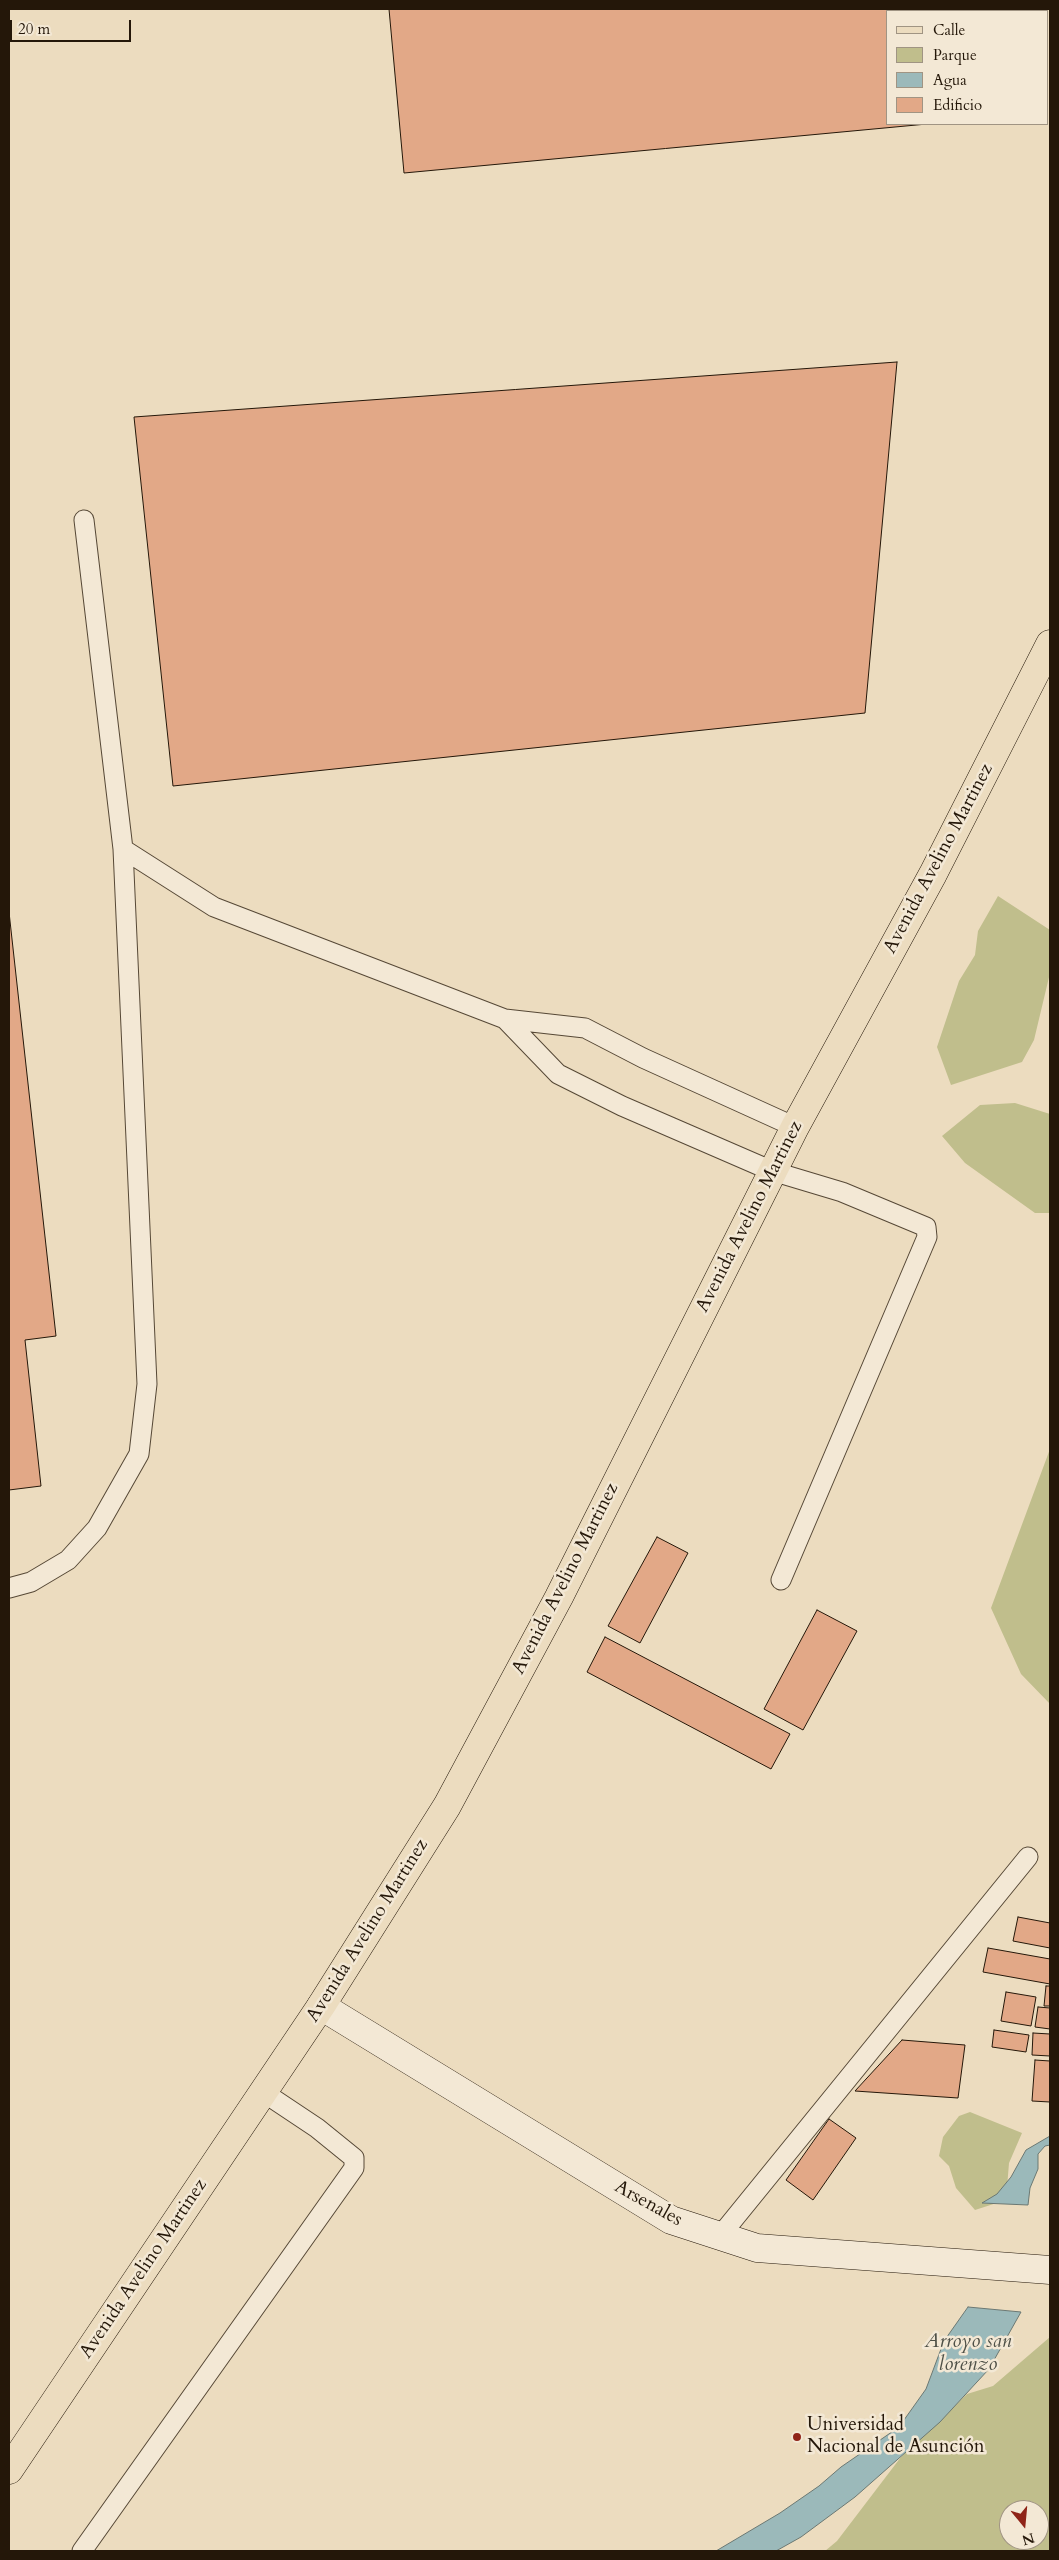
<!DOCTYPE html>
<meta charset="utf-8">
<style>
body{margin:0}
#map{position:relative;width:1059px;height:2560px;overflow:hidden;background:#ecdcbf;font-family:Cardo,serif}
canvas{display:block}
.frame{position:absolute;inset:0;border:10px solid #241709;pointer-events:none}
.legend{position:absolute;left:886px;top:10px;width:162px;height:115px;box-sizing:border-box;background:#f3e8d5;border:1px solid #a09483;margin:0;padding:6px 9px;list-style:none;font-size:15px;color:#241709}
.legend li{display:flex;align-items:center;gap:10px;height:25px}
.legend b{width:25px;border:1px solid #a09483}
.north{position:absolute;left:999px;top:2500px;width:50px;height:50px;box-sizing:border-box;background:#f3e8d5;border:1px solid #a09483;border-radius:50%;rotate:163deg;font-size:14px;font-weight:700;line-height:20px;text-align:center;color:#241709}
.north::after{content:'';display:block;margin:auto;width:18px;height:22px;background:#8f2418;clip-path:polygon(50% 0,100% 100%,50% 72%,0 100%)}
.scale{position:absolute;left:10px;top:20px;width:121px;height:22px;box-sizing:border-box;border:2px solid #241709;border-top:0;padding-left:6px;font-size:15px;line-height:18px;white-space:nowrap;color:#241709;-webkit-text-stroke:4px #f3e8d5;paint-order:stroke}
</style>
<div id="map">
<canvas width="1059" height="2560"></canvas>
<div class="frame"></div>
<ul class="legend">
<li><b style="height:6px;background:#ecdcbf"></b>Calle</li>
<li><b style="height:14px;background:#c0be8c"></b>Parque</li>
<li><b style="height:14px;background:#9bb9ba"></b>Agua</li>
<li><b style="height:14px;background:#e2a887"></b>Edificio</li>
</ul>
<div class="north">N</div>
<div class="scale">20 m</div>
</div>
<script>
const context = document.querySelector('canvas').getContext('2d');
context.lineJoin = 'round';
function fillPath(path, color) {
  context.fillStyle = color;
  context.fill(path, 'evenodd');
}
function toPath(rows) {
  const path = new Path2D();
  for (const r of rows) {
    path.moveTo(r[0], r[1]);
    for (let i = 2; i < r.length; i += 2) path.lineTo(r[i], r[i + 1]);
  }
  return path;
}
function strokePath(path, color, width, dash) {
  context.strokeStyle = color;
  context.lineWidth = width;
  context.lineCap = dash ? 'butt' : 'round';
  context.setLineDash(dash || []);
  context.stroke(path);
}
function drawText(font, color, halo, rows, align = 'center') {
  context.font = font + ' Cardo,serif';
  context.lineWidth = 5;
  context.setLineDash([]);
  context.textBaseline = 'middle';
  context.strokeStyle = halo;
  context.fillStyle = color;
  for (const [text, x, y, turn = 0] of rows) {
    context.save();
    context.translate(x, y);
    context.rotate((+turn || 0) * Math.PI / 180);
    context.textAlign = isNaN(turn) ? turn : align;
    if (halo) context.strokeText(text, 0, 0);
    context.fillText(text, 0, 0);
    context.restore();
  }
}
fillPath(toPath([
 [998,896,1050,930,1050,973,1034,1040,1022,1062,951,1085,937,1047,959,981,975,955,978,931],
 [1015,1103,1050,1114,1050,1213,1035,1213,965,1163,942,1136,980,1105],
 [1050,1449,1050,1704,1021,1674,991,1608],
 [970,2112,1022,2133,1009,2163,1006,2200,975,2210,956,2188,949,2166,939,2156,943,2137,959,2116],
 [1050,2337,1050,2551,825,2551,837,2541,901,2457,967,2394,993,2386],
 [1009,2510,1039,2510,1039,2540,1009,2540]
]), '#c0be8c');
const water = toPath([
 [1050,2136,1050,2145,1045,2146,1038,2154,1038,2169,1030,2188,1028,2205,982,2203,997,2194,1011,2177,1026,2150,1050,2136],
 [968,2307,1021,2312,989,2369,940,2422,855,2497,801,2537,776,2551,716,2551,780,2513,819,2486,841,2467,899,2427,926,2389,944,2341,968,2307]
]);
fillPath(water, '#9bb9ba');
strokePath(water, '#6b7873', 1);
const building = toPath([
 [389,9,979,9,979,11,888,11,888,124,927,124,404,173,389,9],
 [897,362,865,713,173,786,134,417,897,362],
 [9,912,56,1336,25,1340,41,1486,9,1490,9,912],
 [657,1537,688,1553,640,1643,608,1626,657,1537],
 [817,1610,857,1631,803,1730,764,1709,817,1610],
 [605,1637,790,1734,771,1769,587,1672,605,1637],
 [1018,1917,1050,1923,1050,1948,1013,1941,1018,1917],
 [988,1948,1050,1959,1050,1984,983,1972,988,1948],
 [1046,1986,1050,1986,1050,2006,1044,2006,1046,1986],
 [1006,1992,1036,1997,1031,2026,1001,2021,1006,1992],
 [1038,2007,1050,2008,1050,2029,1035,2027,1038,2007],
 [994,2030,1029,2035,1026,2052,992,2047,994,2030],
 [1033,2033,1050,2034,1050,2056,1032,2055,1033,2033],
 [902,2040,965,2045,958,2098,855,2091,902,2040],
 [1035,2060,1050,2061,1050,2102,1032,2101,1035,2060],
 [829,2119,856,2138,813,2200,786,2180,829,2119]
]);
fillPath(building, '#e2a887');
strokePath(building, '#241709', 1);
const lane = toPath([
 [84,520,123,849],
 [505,1019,558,1074,622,1106,772,1171,842,1192,926,1227,927,1237,781,1580],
 [9,1588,31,1582,68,1560,97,1528,139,1454,147,1384,123,849,214,907,505,1019,585,1028,643,1058,795,1127],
 [720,2236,1028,1857],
 [82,2551,354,2168,354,2158,317,2128,263,2092]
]);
const secondary = toPath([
 [321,2006,671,2220,757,2248,1050,2270]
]);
const primary = toPath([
 [9,2470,321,2006,447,1806,559,1597,795,1127,933,874,1050,644]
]);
strokePath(lane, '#564836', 21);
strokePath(secondary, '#241709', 29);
strokePath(primary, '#241709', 29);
strokePath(lane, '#f3e8d5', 19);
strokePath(secondary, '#f3e8d5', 28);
strokePath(primary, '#ecdcbf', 28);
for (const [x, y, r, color] of [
 [797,2437,5,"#8f2418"]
]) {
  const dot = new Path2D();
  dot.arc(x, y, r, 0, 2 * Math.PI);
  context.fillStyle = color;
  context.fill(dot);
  strokePath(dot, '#f3e8d5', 2);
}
drawText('19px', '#241709', '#f3e8d5', [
 ["Avenida Avelino Martinez",939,859,-62],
 ["Avenida Avelino Martinez",750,1217,-63],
 ["Avenida Avelino Martinez",566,1579,-63],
 ["Avenida Avelino Martinez",368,1931,-58],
 ["Arsenales",648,2204,29],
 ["Avenida Avelino Martinez",144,2269,-56]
]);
drawText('19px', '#241709', '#f3e8d5', [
 ["Universidad",807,2426],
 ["Nacional de Asunción",807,2448]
], 'left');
drawText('italic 20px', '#4e5047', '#f3e8d5', [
 ["Arroyo san",968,2342],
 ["lorenzo",968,2365]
]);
</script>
